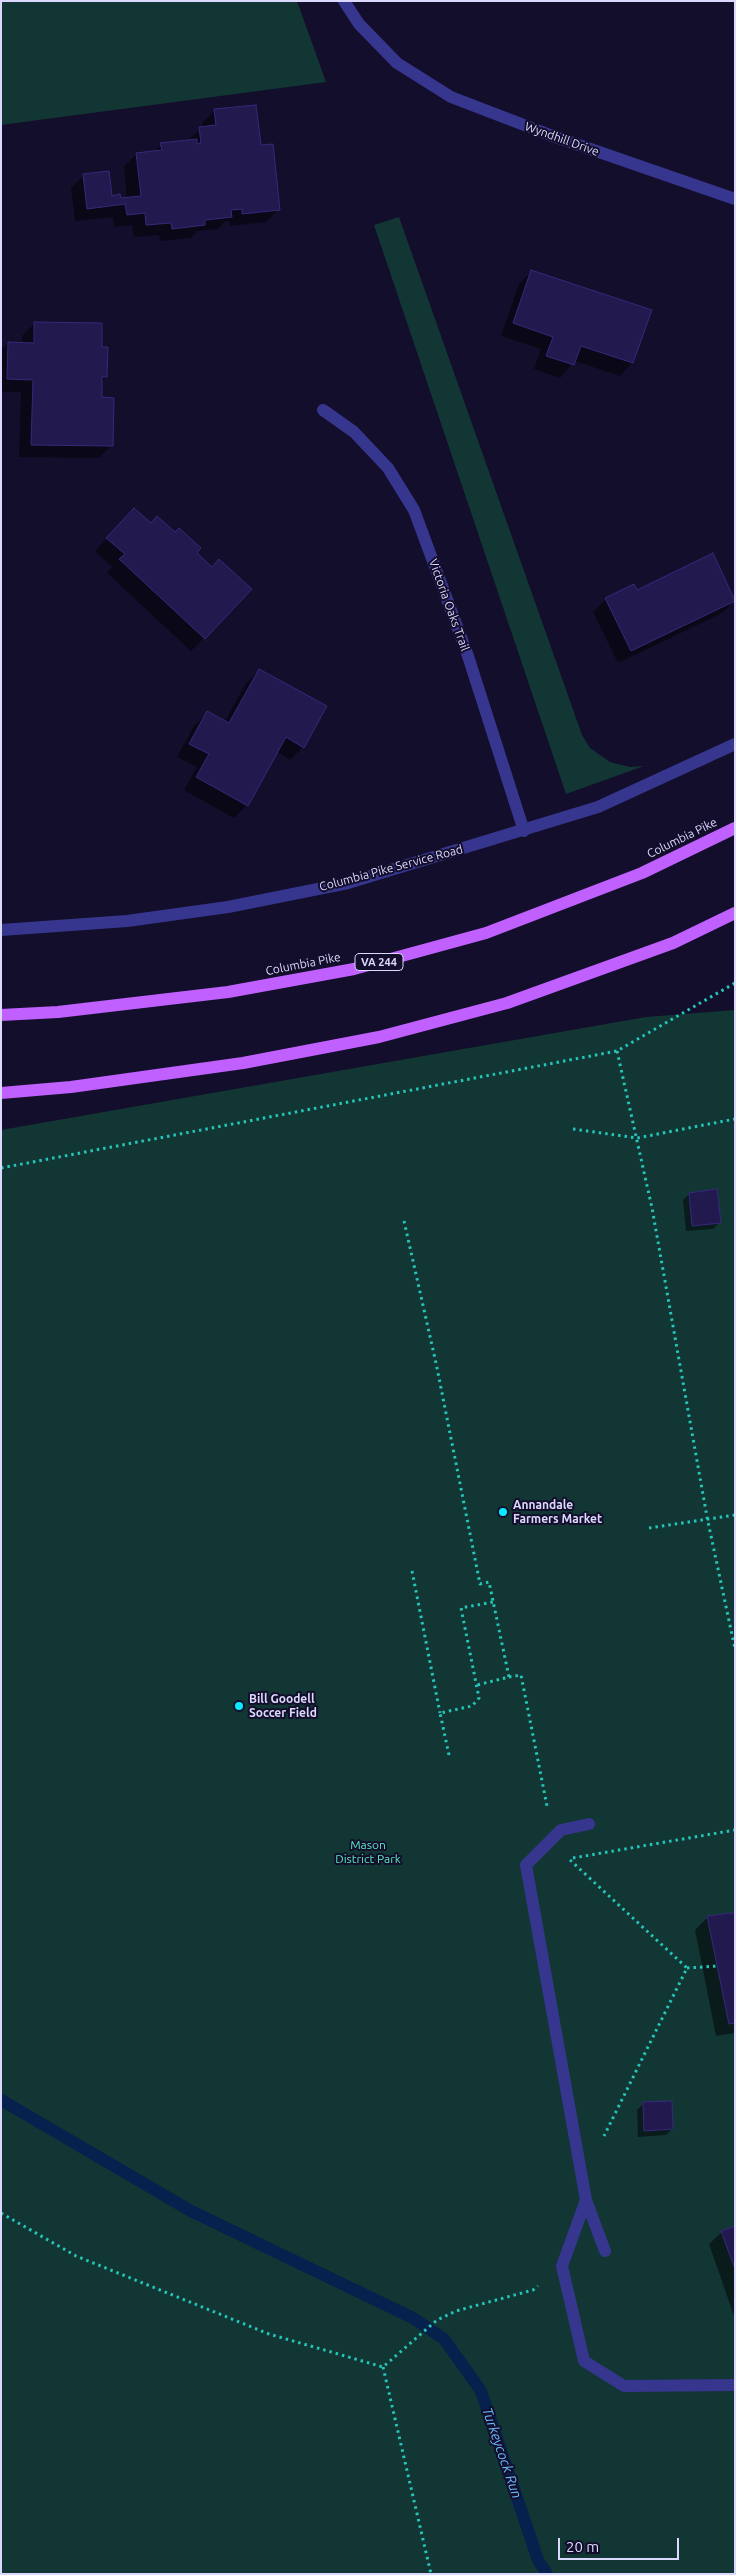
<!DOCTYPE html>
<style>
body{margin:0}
#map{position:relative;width:736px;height:2575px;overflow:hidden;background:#130e2b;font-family:Ubuntu,sans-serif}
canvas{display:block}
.frame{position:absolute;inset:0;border:2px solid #dcd9ff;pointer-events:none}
.scale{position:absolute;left:558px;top:2538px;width:121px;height:22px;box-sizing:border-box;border:2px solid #dcd9ff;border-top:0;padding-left:6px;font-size:15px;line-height:18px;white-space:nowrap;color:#dcd9ff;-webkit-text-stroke:4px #130e2b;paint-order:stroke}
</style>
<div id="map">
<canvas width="736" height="2575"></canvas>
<div class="frame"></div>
<div class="scale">20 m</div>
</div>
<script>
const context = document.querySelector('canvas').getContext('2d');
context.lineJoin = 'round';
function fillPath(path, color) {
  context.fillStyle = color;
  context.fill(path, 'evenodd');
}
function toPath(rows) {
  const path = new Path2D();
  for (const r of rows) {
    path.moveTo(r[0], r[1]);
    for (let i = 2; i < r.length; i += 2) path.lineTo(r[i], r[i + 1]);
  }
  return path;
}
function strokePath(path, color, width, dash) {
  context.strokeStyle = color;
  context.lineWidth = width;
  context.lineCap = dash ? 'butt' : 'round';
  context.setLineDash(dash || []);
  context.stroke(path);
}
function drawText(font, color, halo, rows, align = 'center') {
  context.font = font + ' Ubuntu,sans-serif';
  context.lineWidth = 4;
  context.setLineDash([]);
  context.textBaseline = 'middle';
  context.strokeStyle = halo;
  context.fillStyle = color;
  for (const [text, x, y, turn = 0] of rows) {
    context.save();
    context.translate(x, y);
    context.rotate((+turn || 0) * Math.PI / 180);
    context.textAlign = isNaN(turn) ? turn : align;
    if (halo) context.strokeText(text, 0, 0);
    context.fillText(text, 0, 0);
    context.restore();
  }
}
fillPath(toPath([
 [1,1,297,1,326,82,1,125],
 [399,217,582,735,590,748,610,762,630,767,644,766,566,794,374,225],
 [735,1010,735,2574,1,2574,1,1130,646,1017]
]), '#113634');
fillPath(toPath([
 [215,110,260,147,279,209,266,222,230,226,229,221,225,221,218,229,197,231,191,238,160,241,159,235,134,237,132,225,114,227,113,217,75,221,71,188,83,176,111,197,127,199,124,167,136,154,153,152,161,145,186,142,202,128,202,123],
 [532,271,632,363,620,376,575,361,560,378,534,369,541,349,501,336,519,284],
 [35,323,100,348,106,377,101,382,100,398,112,445,99,458,19,457,21,392,1,392,1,350,8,343,22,344,22,336],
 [122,522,151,524,195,553,204,638,191,651,107,573,112,567,95,551],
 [713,555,735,600,722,613,618,663,593,612,606,599,637,592],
 [259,671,303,747,290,760,276,751,247,805,234,818,184,790,197,767,177,757,194,726,207,713,224,723,246,683],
 [689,1194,720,1222,713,1229,686,1231,683,1200],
 [735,1914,735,2033,716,2036,695,1930,708,1917],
 [644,2103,672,2129,666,2135,638,2137,637,2110],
 [735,2227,735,2316,734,2316,709,2244,722,2232]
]), '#0007');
strokePath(toPath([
 [1,2100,191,2211,413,2318,444,2339,481,2391,538,2560,547,2574]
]), '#06214d', 12);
const building = toPath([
 [256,105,261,145,273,144,280,210,242,214,242,209,231,210,232,217,205,220,205,225,172,229,171,223,146,225,145,213,127,215,125,204,87,209,83,174,109,171,112,196,120,194,121,198,141,196,136,153,162,150,160,143,197,139,197,144,201,143,199,127,216,125,214,109,256,105],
 [531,270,652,310,633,363,581,346,574,365,546,356,553,337,513,323,531,270],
 [34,322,102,323,102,347,108,347,107,377,102,377,102,397,114,398,113,446,31,445,33,380,7,379,8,342,34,343,34,322],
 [134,508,151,523,157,516,175,532,179,528,201,548,197,553,212,567,219,559,252,589,205,639,119,559,125,554,106,538,134,508],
 [713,553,735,601,631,651,605,598,634,584,637,590,713,553],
 [259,669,327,706,304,748,286,737,248,806,196,777,209,754,189,744,207,711,229,723,259,669],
 [717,1189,721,1223,692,1226,689,1193,717,1189],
 [731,1913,735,1913,735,2023,729,2024,707,1916,731,1913],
 [672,2101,673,2129,644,2131,643,2102,672,2101],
 [735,2226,735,2269,721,2231,735,2226]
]);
fillPath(building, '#22194e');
strokePath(building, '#37297c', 1);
strokePath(toPath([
 [617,1051,652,1208,707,1517,735,1649],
 [573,1129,637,1138,735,1119],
 [1,1168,617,1051,735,983],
 [404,1221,436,1363,480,1584,489,1582,509,1677,477,1685],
 [649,1528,735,1515],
 [412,1571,440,1713],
 [509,1677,521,1675,547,1806],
 [449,1755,440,1713,472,1706,479,1698,461,1608,493,1602],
 [573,1858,735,1830],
 [570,1860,687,1968,604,2136],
 [687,1968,718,1966],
 [1,2213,76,2256,269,2334,383,2367,437,2320,456,2311,533,2290,538,2286],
 [383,2367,431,2574]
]), '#25c6b9', 3, [2.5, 4]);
strokePath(toPath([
 [589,1824,561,1830,526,1865,586,2200,605,2251],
 [586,2200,562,2266,584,2361,624,2386,735,2385]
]), '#37368e', 12);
strokePath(toPath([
 [344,1,359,24,397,63,451,97,550,135,735,199],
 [323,410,354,432,388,468,414,510,468,656,524,831],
 [1,930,127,921,228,907,348,883,598,807,735,744]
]), '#37368e', 12);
strokePath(toPath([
 [1,1015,58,1012,228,992,354,969,486,933,642,873,735,828],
 [1,1093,71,1087,243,1063,379,1037,507,1003,673,943,735,913]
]), '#c060ff', 12);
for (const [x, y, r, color] of [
 [503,1512,5,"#05ecff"],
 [239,1706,5,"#05ecff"]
]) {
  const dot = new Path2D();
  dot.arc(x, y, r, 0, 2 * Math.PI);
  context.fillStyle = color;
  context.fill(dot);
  strokePath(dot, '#130e2b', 2);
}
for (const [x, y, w] of [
 [379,962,48]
]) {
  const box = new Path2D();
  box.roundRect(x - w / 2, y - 8.5, w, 17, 4);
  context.fillStyle = '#130e2b';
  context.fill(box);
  strokePath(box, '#dcd9ff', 1);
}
drawText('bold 11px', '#dcd9ff', null, [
 ["VA 244",379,962]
]);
drawText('12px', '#dcd9ff', '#130e2b', [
 ["Wyndhill Drive",562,139,20],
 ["Victoria Oaks Trail",449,605,70],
 ["Columbia Pike",682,838,-26],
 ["Columbia Pike Service Road",391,868,-15],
 ["Columbia Pike",303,964,-11]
]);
drawText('bold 12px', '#dcd9ff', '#130e2b', [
 ["Annandale",513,1505],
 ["Farmers Market",513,1519],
 ["Bill Goodell",249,1699],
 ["Soccer Field",249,1713]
], 'left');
drawText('12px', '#59eac3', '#130e2b', [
 ["Mason",368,1845],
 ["District Park",368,1859]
]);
drawText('italic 14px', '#67bcff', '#130e2b', [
 ["Turkeycock Run",502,2453,71]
]);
</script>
